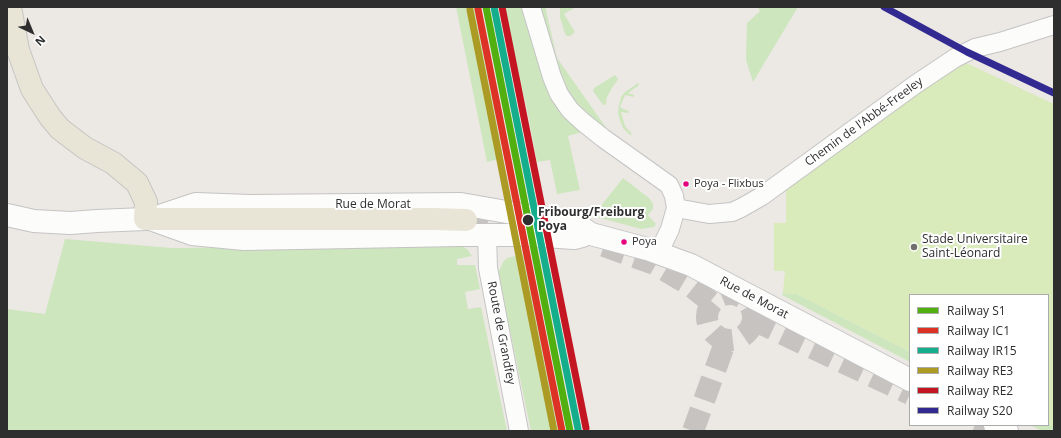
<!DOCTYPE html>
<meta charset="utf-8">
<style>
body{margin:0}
#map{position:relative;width:1061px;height:438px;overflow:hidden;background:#ece8e4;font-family:"Open Sans",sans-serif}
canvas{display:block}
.frame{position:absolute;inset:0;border:8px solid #2e2e2e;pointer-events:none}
.legend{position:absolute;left:909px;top:294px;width:140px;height:132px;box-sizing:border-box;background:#fff;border:1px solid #ababab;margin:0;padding:5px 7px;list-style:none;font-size:12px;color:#2e2e2e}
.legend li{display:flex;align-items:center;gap:8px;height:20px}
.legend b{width:20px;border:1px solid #ababab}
.north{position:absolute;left:12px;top:12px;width:40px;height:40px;-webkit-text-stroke:3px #fff;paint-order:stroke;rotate:136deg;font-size:11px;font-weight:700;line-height:16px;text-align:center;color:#2e2e2e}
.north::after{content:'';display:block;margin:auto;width:14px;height:18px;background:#2e2e2e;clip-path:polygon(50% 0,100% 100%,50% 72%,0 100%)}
</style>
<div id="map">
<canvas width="1061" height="438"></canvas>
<div class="frame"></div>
<ul class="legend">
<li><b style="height:5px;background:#51b00f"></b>Railway S1</li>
<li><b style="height:5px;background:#dd3327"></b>Railway IC1</li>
<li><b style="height:5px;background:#15ae8d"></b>Railway IR15</li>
<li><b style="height:5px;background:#ab9b24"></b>Railway RE3</li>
<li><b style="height:5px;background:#c31622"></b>Railway RE2</li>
<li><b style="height:5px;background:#322a90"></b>Railway S20</li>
</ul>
<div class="north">N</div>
</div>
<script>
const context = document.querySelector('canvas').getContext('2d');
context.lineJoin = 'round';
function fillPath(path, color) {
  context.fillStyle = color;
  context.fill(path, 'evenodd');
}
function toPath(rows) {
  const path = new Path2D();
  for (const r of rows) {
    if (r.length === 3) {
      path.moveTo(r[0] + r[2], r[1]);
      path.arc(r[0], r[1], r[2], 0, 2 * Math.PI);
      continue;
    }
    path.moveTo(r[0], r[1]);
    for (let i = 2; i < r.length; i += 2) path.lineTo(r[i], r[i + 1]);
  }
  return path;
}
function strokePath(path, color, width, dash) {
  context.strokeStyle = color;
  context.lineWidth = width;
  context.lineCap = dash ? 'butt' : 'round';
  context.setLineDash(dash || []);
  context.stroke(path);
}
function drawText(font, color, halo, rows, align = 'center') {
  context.font = font + ' "Open Sans",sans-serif';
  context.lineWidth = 4;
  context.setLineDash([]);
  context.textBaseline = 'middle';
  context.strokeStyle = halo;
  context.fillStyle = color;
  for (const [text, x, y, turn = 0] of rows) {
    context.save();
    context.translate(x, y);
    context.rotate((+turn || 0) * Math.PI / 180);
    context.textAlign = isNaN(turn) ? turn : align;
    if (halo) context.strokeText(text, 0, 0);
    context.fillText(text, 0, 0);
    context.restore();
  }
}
fillPath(toPath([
 [456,7,478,7,499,116,496,117,503,158,487,162],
 [504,7,526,7,582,132,568,136,580,190,557,194,550,160,537,162,528,115],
 [537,7,546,7,546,11,557,58,612,136,609,137,567,95],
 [560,7,576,7,564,14,575,32,570,36,567,36,565,34,560,17],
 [758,7,798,7,753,82,746,60,747,23,760,11,758,8],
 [615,75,618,79,617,81,612,88,607,97,606,104,604,105,603,105,593,91,594,88],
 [638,83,639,84,638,86,628,93,634,95,634,97,625,95,620,107,623,109,629,111,628,113,621,112,625,126,632,134,630,135,623,128,620,121,618,113,619,105,621,97,625,92],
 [623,178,649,198,653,204,653,209,648,215,656,224,654,227,641,229,593,216],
 [65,239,172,248,452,245,462,246,467,249,472,256,457,259,457,265,475,265,480,289,465,292,468,309,481,307,507,431,7,431,7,309,45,314],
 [525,254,560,431,531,431,498,273,503,262,507,258],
 [783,293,797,294,910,352,910,362,782,295],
 [1048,423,1054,427,1054,431,1042,431,1030,425,1048,425]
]), '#cee6be');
fillPath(toPath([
 [964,62,1054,104,1054,427,1048,423,1048,295,910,295,910,352,797,294,783,293,785,271,774,271,774,223,786,223,786,188,904,99]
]), '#d9eabb');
strokePath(toPath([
 [753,320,910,394],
 [975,425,988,431]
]), '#c6c3c0', 22, [22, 11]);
strokePath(toPath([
 [466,220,524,228],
 [604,246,654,264,688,284,712,303],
 [730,317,23],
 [693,431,726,340]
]), '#c6c3c0', 22, [22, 11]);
const street = toPath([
 [531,7,552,77,559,94,570,110,583,122,603,138,669,185,674,196,676,208,670,229,659,252],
 [676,208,709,214,732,212,741,208,762,196,916,84,955,58,975,48,1000,42,1054,25],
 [487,235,488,268,519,431]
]);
const secondary = toPath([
 [7,215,34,221,70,223,97,221,145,219],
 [157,217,196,204,250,206,461,204,575,224,578,225,591,234,647,249,691,265,910,380],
 [153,220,192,234,244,239,459,235,529,235,574,238,582,236],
 [995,425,1007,431]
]);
const primary = toPath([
 [10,7,18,50,32,89,50,117,60,129,85,148,113,163,137,183,146,202,145,219,435,219,466,220]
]);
strokePath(street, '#c5c4c5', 20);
strokePath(secondary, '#c5c4c5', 24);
strokePath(primary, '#c6c5c4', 24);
strokePath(street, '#fcfcfb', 18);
strokePath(secondary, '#fcfcfb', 22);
strokePath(primary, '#e8e4d6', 22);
strokePath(toPath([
 [486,7,570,431]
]), '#51b00f', 7);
strokePath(toPath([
 [478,9,562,431]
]), '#dd3327', 7);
strokePath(toPath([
 [494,7,578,429]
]), '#15ae8d', 7);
strokePath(toPath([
 [470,10,554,431]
]), '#ab9b24', 7);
strokePath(toPath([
 [502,7,586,428]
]), '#c31622', 7);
strokePath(toPath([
 [884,7,967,52,1054,93]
]), '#322a90', 7);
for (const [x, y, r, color] of [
 [686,184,3.5,"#e5007d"],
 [528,220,6,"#2e2e2e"],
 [624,242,3.5,"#e5007d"],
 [914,247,4,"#706f6e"]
]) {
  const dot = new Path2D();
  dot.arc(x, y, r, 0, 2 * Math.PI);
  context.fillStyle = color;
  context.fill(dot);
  strokePath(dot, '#fff', 1.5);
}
drawText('11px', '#2e2e2e', '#fff', [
 ["Poya - Flixbus",694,184],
 ["Poya",632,242]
], 'left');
drawText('12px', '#2e2e2e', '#fff', [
 ["Chemin de l'Abbé-Freeley",864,122,-36],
 ["Rue de Morat",373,205],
 ["Rue de Morat",754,298,28],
 ["Route de Grandfey",501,333,79]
]);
drawText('bold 12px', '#2e2e2e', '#fff', [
 ["Fribourg/Freiburg",538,213],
 ["Poya",538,227]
], 'left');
drawText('12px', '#2e2e2e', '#fff', [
 ["Stade Universitaire",922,240],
 ["Saint-Léonard",922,254]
], 'left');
</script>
